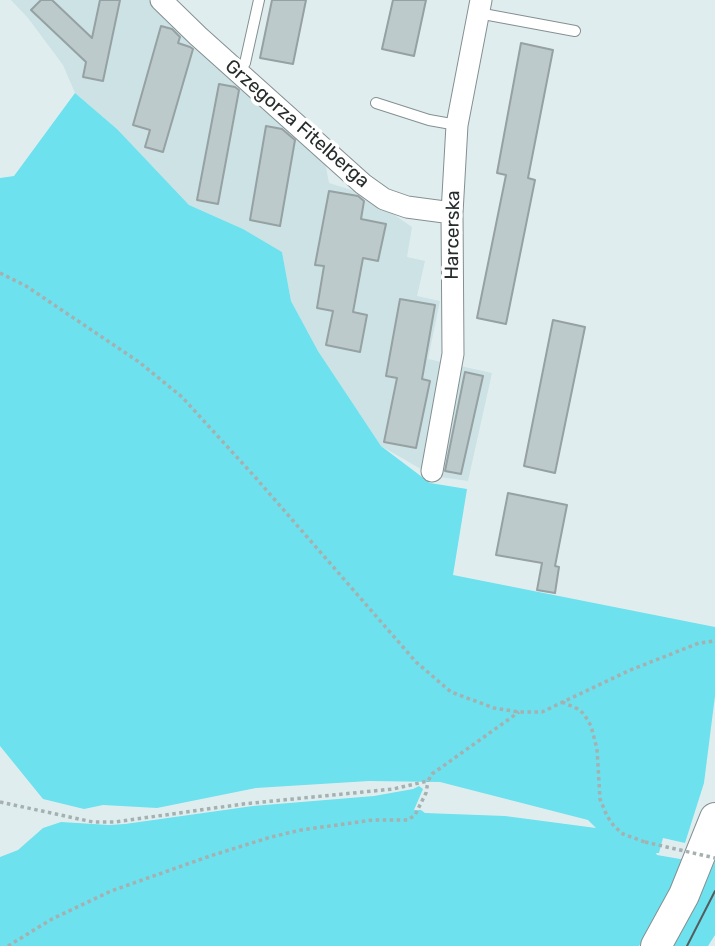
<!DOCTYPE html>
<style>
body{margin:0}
canvas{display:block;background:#e0edef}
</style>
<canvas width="715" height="946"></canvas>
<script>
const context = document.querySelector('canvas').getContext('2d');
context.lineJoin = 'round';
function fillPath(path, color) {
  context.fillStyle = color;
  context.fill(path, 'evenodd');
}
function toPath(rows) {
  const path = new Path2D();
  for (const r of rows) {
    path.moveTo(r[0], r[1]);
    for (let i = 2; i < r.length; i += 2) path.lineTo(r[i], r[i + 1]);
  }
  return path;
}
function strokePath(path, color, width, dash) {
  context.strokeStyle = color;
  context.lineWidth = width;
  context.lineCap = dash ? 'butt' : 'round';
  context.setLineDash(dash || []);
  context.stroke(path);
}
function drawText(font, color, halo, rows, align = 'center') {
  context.font = font + ' Rubik,sans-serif';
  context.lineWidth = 7;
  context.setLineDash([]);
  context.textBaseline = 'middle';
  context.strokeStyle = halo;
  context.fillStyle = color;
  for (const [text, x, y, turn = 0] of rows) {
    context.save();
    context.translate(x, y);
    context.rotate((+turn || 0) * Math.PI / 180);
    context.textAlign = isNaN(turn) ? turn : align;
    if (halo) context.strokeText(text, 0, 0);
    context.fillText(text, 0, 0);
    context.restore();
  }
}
fillPath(toPath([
 [11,0,151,0,194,37,324,157,329,183,364,194,412,227,407,257,425,261,417,296,440,301,428,359,492,373,468,481,433,476,381,446,318,351,291,301,282,252,243,229,189,205,117,129,75,93,63,65,28,18]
]), '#cce2e5');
fillPath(toPath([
 [75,93,117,129,189,205,243,229,282,252,291,301,318,351,381,446,430,483,467,489,453,575,715,627,715,696,704,783,685,843,663,838,659,853,656,853,657,855,686,860,656,918,639,946,0,946,0,857,18,850,43,828,61,822,109,825,125,824,253,806,374,796,413,789,419,786,423,789,414,810,421,810,425,813,505,816,596,828,588,820,440,782,369,781,256,788,157,808,103,805,84,809,43,799,0,746,0,178,14,176],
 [715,847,715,935,708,946,667,946]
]), '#6de1ed');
const building = toPath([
 [41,0,52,0,92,38,100,0,120,0,103,81,83,77,86,62,31,10,41,0],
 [272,0,306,0,293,64,260,58,272,0],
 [393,0,426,0,414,56,382,49,393,0],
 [161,26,172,29,180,37,178,43,190,47,193,49,163,152,145,147,150,130,133,125,161,26],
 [521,43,553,50,528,178,535,180,506,324,477,318,506,175,497,173,521,43],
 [219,84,235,87,239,90,218,204,197,200,219,84],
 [266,126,282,129,295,140,280,226,250,220,266,126],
 [329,191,358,196,364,201,361,219,386,224,378,261,363,258,353,312,367,315,360,352,326,345,333,311,317,308,324,266,315,265,329,191],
 [400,299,435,305,422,379,430,381,416,448,384,442,397,378,386,376,400,299],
 [553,320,585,327,555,473,524,466,553,320],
 [465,372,483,376,461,474,445,471,465,372],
 [508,493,567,505,555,566,559,567,555,593,537,590,542,563,496,555,508,493]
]);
fillPath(building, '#bdcacb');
strokePath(building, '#95a1a2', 2);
const lane = toPath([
 [478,13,575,31],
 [239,72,245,63,259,0],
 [376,103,429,120,457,125]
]);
const street = toPath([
 [161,0,198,36,363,184,384,199,407,207,452,213],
 [432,471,453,354,452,213,457,125,481,0]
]);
const secondary = toPath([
 [656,946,684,895,715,818]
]);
strokePath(lane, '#849091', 12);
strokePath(street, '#849091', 23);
strokePath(secondary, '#849091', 32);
strokePath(toPath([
 [0,273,26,286,139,362,182,397,255,477,416,662,451,692,494,708,519,712,542,712,628,671,699,643,715,641],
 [562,702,578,709,584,714,591,726,597,749,600,799,607,816,614,826,623,834,645,842],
 [0,802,93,822,115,822,243,804,393,789,428,781,432,774,519,712],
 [8,946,52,919,111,891,210,856,271,837,301,830,373,820,408,820,415,815,426,793,428,781]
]), '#a5b0b1', 3.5, [3.5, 3.5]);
strokePath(lane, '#fff', 10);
strokePath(street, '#fff', 21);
strokePath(secondary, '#fff', 30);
strokePath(toPath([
 [687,946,715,891]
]), '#555c5d', 2);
strokePath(toPath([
 [645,842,715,858]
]), '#a5b0b1', 3.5, [3.5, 3.5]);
drawText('19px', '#272c2c', '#fff', [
 ["Grzegorza Fitelberga",297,124,41],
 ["Harcerska",453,235,-89]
]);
</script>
